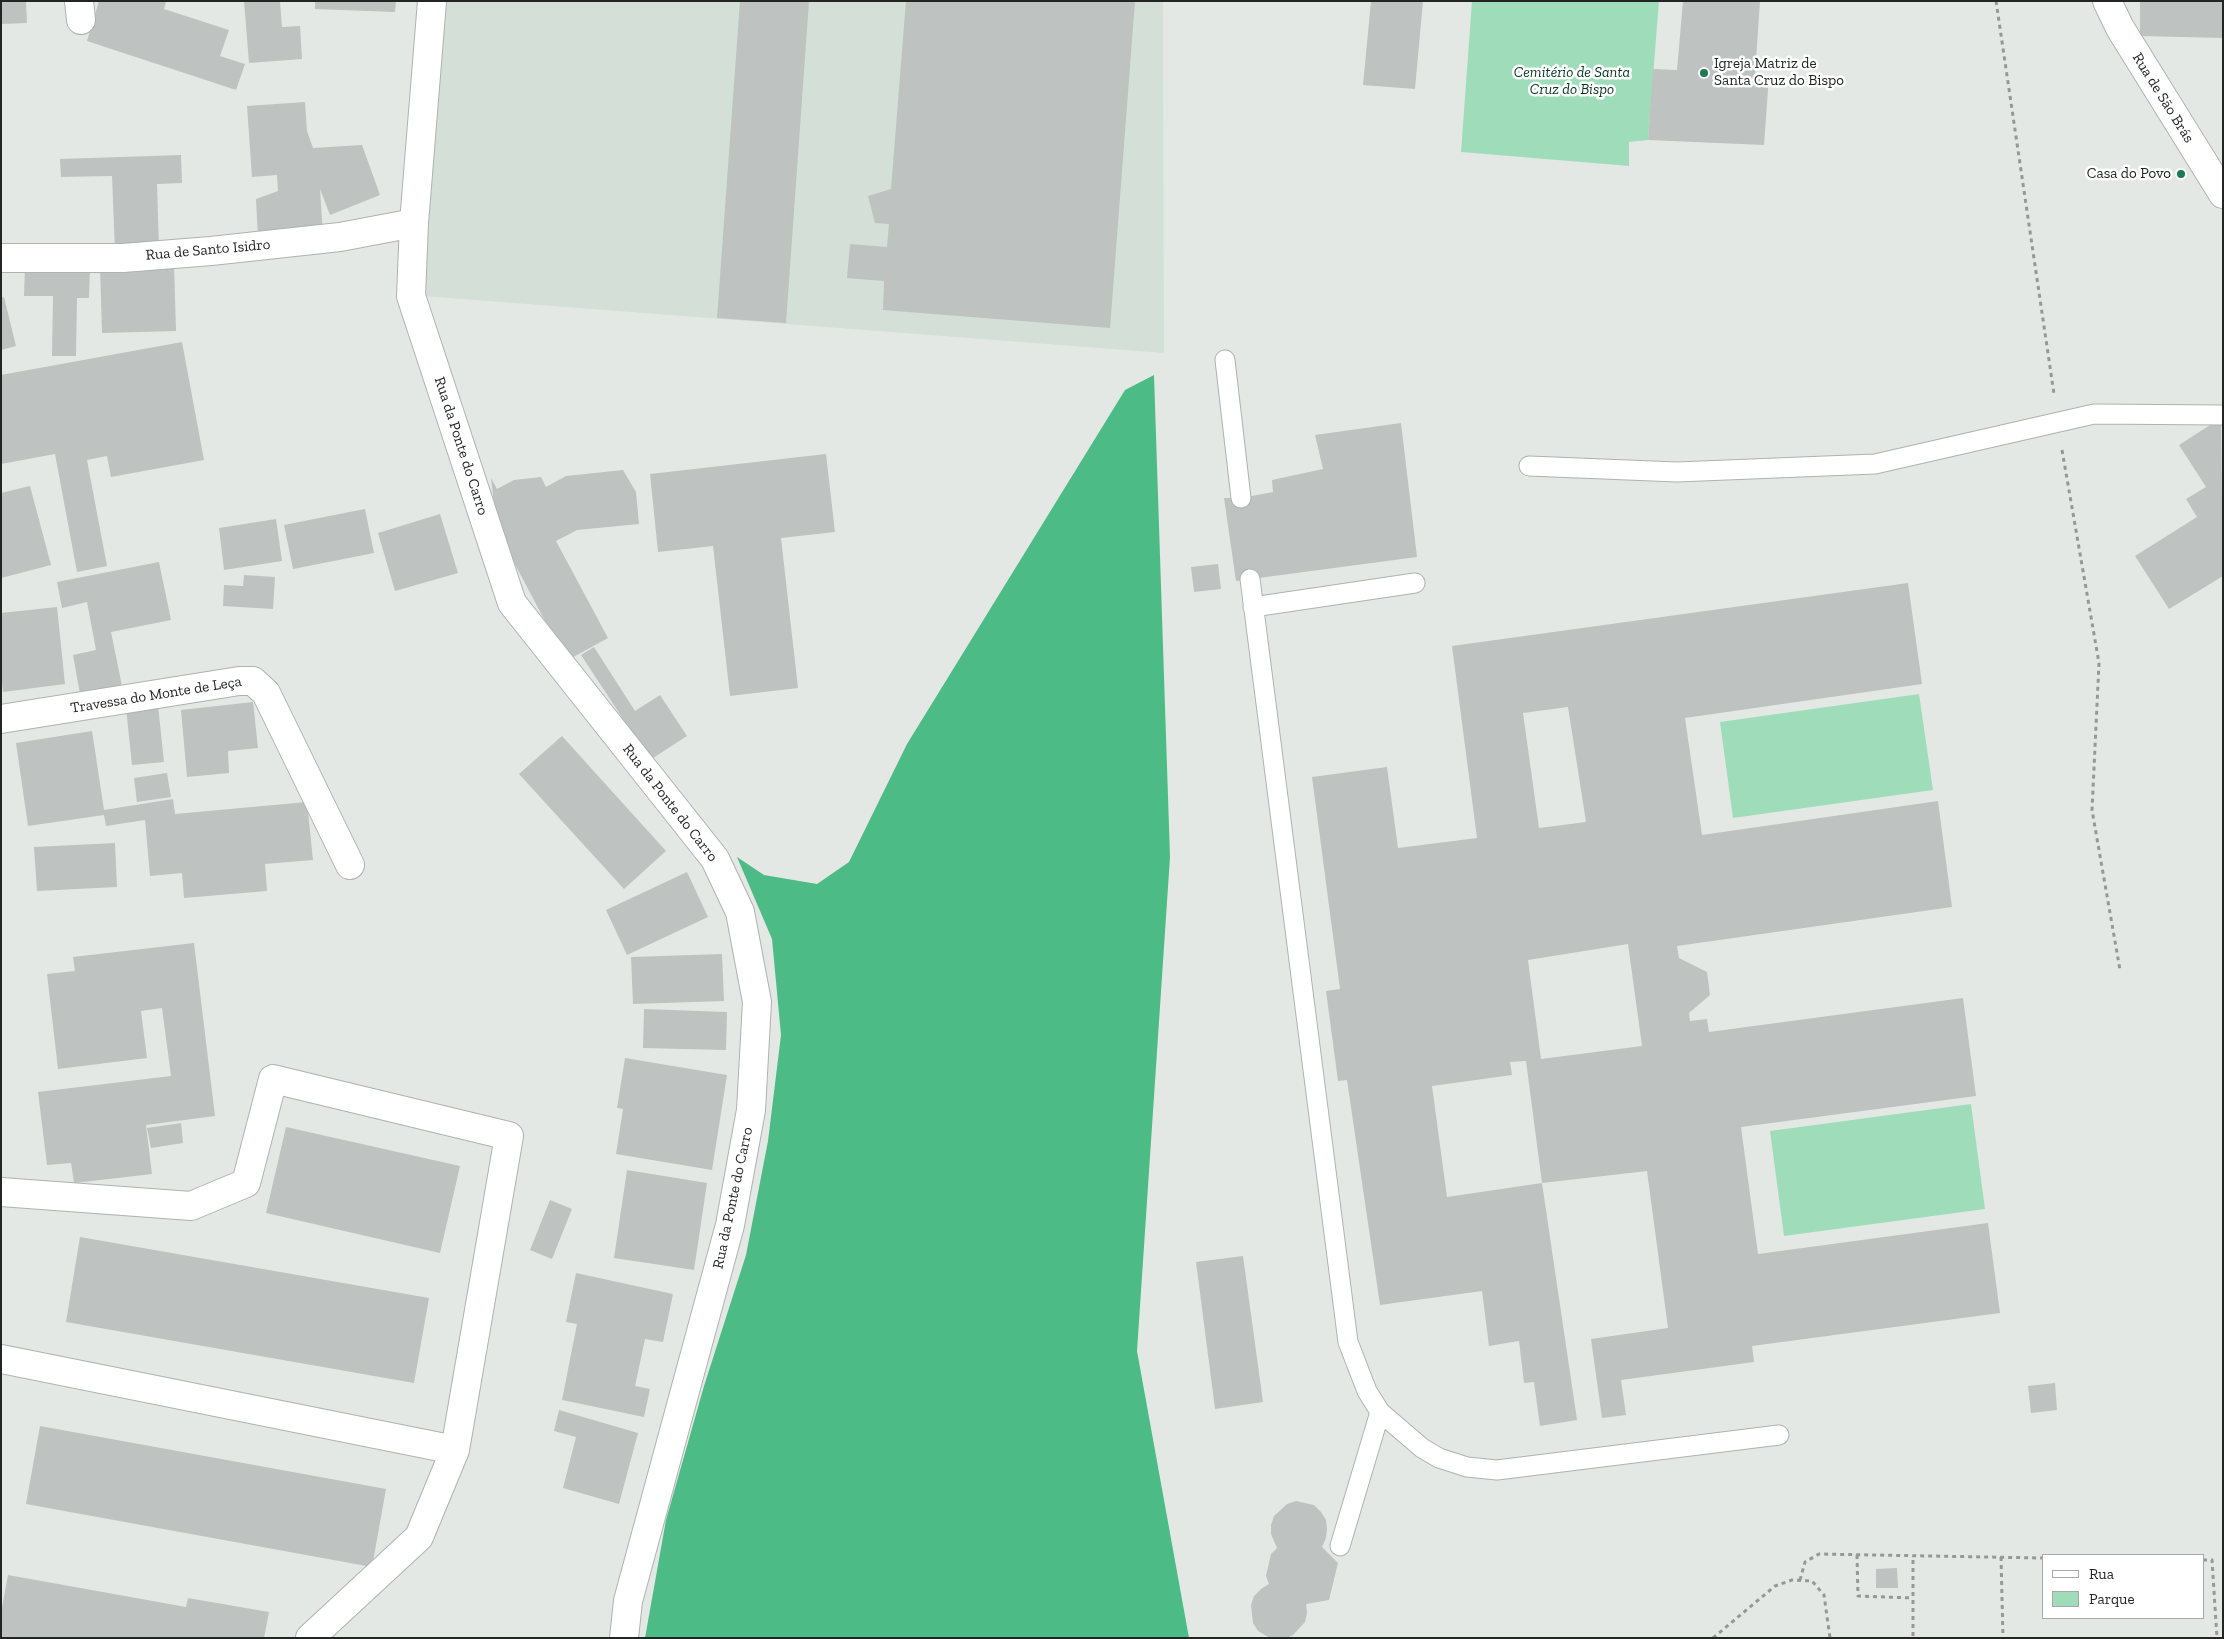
<!DOCTYPE html>
<meta charset="utf-8">
<style>
body{margin:0}
#map{position:relative;width:2224px;height:1639px;overflow:hidden;background:#e4e8e5;font-family:"Zilla Slab",serif}
canvas{display:block}
.frame{position:absolute;inset:0;border:2px solid #232524;pointer-events:none}
.legend{position:absolute;left:2042px;top:1554px;width:162px;height:65px;box-sizing:border-box;background:#fff;border:1px solid #a7a8a7;margin:0;padding:6px 9px;list-style:none;font-size:15px;color:#232524}
.legend li{display:flex;align-items:center;gap:10px;height:25px}
.legend b{width:25px;border:1px solid #a7a8a7}
</style>
<div id="map">
<canvas width="2224" height="1639"></canvas>
<div class="frame"></div>
<ul class="legend">
<li><b style="height:6px;background:#fff"></b>Rua</li>
<li><b style="height:14px;background:#9fddba"></b>Parque</li>
</ul>
</div>
<script>
const context = document.querySelector('canvas').getContext('2d');
context.lineJoin = 'round';
function fillPath(path, color) {
  context.fillStyle = color;
  context.fill(path, 'evenodd');
}
function toPath(rows) {
  const path = new Path2D();
  for (const r of rows) {
    path.moveTo(r[0], r[1]);
    for (let i = 2; i < r.length; i += 2) path.lineTo(r[i], r[i + 1]);
  }
  return path;
}
function strokePath(path, color, width, dash) {
  context.strokeStyle = color;
  context.lineWidth = width;
  context.lineCap = dash ? 'butt' : 'round';
  context.setLineDash(dash || []);
  context.stroke(path);
}
function drawText(font, color, halo, rows, align = 'center') {
  context.font = font + ' "Zilla Slab",serif';
  context.lineWidth = 5;
  context.setLineDash([]);
  context.textBaseline = 'middle';
  context.strokeStyle = halo;
  context.fillStyle = color;
  for (const [text, x, y, turn = 0] of rows) {
    context.save();
    context.translate(x, y);
    context.rotate((+turn || 0) * Math.PI / 180);
    context.textAlign = isNaN(turn) ? turn : align;
    if (halo) context.strokeText(text, 0, 0);
    context.fillText(text, 0, 0);
    context.restore();
  }
}
fillPath(toPath([
 [446,1,1163,1,1164,353,423,296]
]), '#d4dfd8');
fillPath(toPath([
 [1472,1,1659,1,1648,140,1629,142,1629,166,1461,152],
 [1919,694,1933,790,1733,818,1720,722],
 [1971,1104,1985,1209,1784,1236,1770,1131]
]), '#9fddba');
fillPath(toPath([
 [1154,375,1170,857,1137,1351,1189,1638,645,1638,666,1520,704,1386,746,1255,768,1141,781,1035,772,939,737,857,764,875,817,884,849,862,907,744,1125,390]
]), '#4dbb85');
fillPath(toPath([
 [1,1,26,1,27,23,1,24],
 [99,1,166,1,164,9,229,30,220,56,245,64,236,90,87,41],
 [244,1,280,1,282,27,300,26,302,59,249,63],
 [315,1,396,1,395,12,315,9],
 [740,1,809,1,786,323,717,318],
 [906,1,1135,1,1110,328,883,310,884,281,847,278,850,244,887,247,889,224,875,223,868,196,891,189],
 [1371,1,1423,1,1415,89,1363,85],
 [1683,1,1760,1,1755,75,1769,76,1764,145,1648,140,1653,69,1677,70],
 [2140,1,2223,1,2223,38,2140,36],
 [305,102,307,131,313,148,362,145,380,195,330,215,320,189,323,235,258,239,256,199,278,191,277,175,252,177,247,106],
 [181,155,182,183,157,184,159,249,115,251,112,176,61,177,60,159],
 [174,264,176,331,102,333,100,266],
 [25,265,90,266,89,298,77,298,76,356,52,356,53,296,24,296],
 [4,297,16,346,1,350,1,298],
 [182,342,204,460,111,477,107,456,87,460,107,566,77,572,55,454,1,464,1,375],
 [2221,418,2223,576,2169,609,2135,556,2197,517,2186,499,2206,487,2179,445],
 [1401,423,1417,557,1236,581,1224,498,1241,498,1273,492,1272,480,1323,469,1315,435],
 [826,454,835,532,781,538,798,688,730,696,713,546,658,552,650,474],
 [623,470,636,492,639,524,577,530,556,541,608,638,566,661,497,530,491,478,497,489,514,480,541,477,546,487,566,476],
 [30,486,51,565,1,578,1,493],
 [365,509,374,553,293,569,284,525],
 [440,514,458,573,395,591,378,533],
 [276,519,282,561,224,570,219,528],
 [159,562,171,620,111,632,122,686,80,694,73,655,96,650,87,602,62,608,57,582],
 [1218,564,1221,589,1194,592,1191,567],
 [244,575,275,577,273,609,223,606,224,585,243,586],
 [1908,583,1922,684,1685,718,1702,835,1938,801,1952,907,1677,946,1679,958,1707,972,1710,995,1689,1013,1690,1021,1707,1019,1709,1032,1963,998,1976,1096,1741,1127,1758,1254,1988,1223,2000,1313,1752,1346,1754,1362,1621,1380,1626,1415,1602,1418,1591,1339,1668,1328,1647,1171,1542,1183,1577,1420,1540,1426,1534,1382,1524,1383,1519,1341,1489,1346,1482,1291,1380,1305,1347,1080,1338,1081,1326,991,1340,989,1312,777,1387,767,1398,848,1477,838,1452,646],
 [1568,707,1586,822,1539,828,1523,713],
 [1628,944,1642,1046,1541,1059,1528,960],
 [1526,1061,1542,1183,1447,1197,1432,1086,1512,1075,1510,1062],
 [57,607,65,684,3,692,1,673,1,613],
 [594,647,635,711,660,695,687,736,650,760,581,655],
 [253,702,258,748,228,751,229,773,187,777,181,710],
 [158,705,164,762,132,765,126,708],
 [92,731,104,810,173,799,175,814,307,802,313,860,265,864,267,891,184,898,182,873,150,876,145,820,106,826,104,815,28,826,16,743],
 [562,736,666,851,624,889,519,774],
 [167,773,171,797,137,802,134,778],
 [115,843,117,887,37,891,34,847],
 [687,872,708,917,627,955,606,910],
 [194,943,215,1116,146,1125,152,1174,74,1183,71,1163,47,1165,38,1092,171,1076,162,1008,141,1011,147,1058,58,1069,47,974,75,971,73,957],
 [722,954,724,1001,633,1004,631,957],
 [644,1009,727,1012,726,1050,643,1048],
 [625,1058,727,1075,712,1170,616,1154,623,1109,617,1108],
 [181,1123,183,1143,151,1148,147,1128],
 [286,1127,460,1166,440,1253,266,1213],
 [627,1170,707,1183,694,1270,614,1258],
 [550,1200,572,1209,552,1259,530,1250],
 [80,1237,429,1298,414,1383,66,1322],
 [1243,1256,1263,1402,1215,1409,1196,1262],
 [576,1273,673,1294,663,1342,645,1339,635,1386,650,1389,644,1417,562,1400,577,1324,566,1322],
 [2055,1383,2057,1410,2031,1413,2028,1386],
 [559,1410,638,1433,619,1504,563,1488,576,1437,554,1431],
 [40,1426,386,1489,372,1567,26,1504],
 [1296,1501,1314,1505,1321,1512,1326,1520,1327,1529,1326,1538,1322,1547,1338,1563,1329,1600,1306,1604,1307,1613,1305,1622,1293,1635,1287,1638,1270,1638,1258,1631,1253,1623,1251,1605,1254,1596,1261,1589,1269,1584,1266,1576,1271,1554,1277,1548,1271,1534,1271,1525,1274,1516,1287,1504],
 [1897,1568,1898,1588,1876,1588,1876,1569],
 [8,1575,186,1607,188,1598,269,1612,264,1638,1,1638,1,1613]
]), '#bec2c0');
const lane = toPath([
 [1225,360,1241,498],
 [1529,466,1677,472,1875,464,2094,414,2223,415],
 [1250,579,1348,1342,1367,1391,1380,1412,1422,1448,1439,1458,1467,1467,1497,1470,1779,1435],
 [1253,607,1415,583],
 [1340,1546,1380,1412]
]);
const street = toPath([
 [79,1,81,20],
 [432,1,414,223,411,296,512,603,715,859,740,912,757,1002,751,1110,730,1225,628,1601,624,1638],
 [1,258,123,258,211,251,340,237,414,223],
 [1,719,239,681,253,681,266,693,350,865],
 [1,1192,191,1206,246,1183,273,1079,509,1136,455,1450,419,1537,310,1638],
 [1,1359,455,1450]
]);
const secondary = toPath([
 [2107,1,2120,28,2223,194]
]);
strokePath(lane, '#aeb2b0', 21);
strokePath(street, '#aeb2b0', 30);
strokePath(secondary, '#aeb2b0', 30);
strokePath(toPath([
 [1996,1,2054,394],
 [2062,450,2099,663,2092,810,2120,970],
 [1857,1555,1858,1596,1913,1598],
 [2001,1557,2003,1638],
 [2203,1560,2212,1560,2217,1638],
 [1800,1580,1805,1562,1819,1554,2043,1558],
 [1913,1636,1913,1556],
 [1713,1638,1775,1586,1792,1580,1812,1581,1824,1595,1830,1638]
]), '#959896', 3, [4, 4]);
strokePath(lane, '#fff', 19);
strokePath(street, '#fff', 28);
strokePath(secondary, '#fff', 28);
for (const [x, y, r, color] of [
 [1704,73,5,"#1c7a50"],
 [2181,174,5,"#1c7a50"]
]) {
  const dot = new Path2D();
  dot.arc(x, y, r, 0, 2 * Math.PI);
  context.fillStyle = color;
  context.fill(dot);
  strokePath(dot, '#fff', 2);
}
drawText('15px', '#232524', '#fff', [
 ["Igreja Matriz de",1714,64],
 ["Santa Cruz do Bispo",1714,81],
 ["Casa do Povo",2171,174,"right"]
], 'left');
drawText('italic 15px', '#063721', '#fff', [
 ["Cemitério de Santa",1572,73],
 ["Cruz do Bispo",1572,90]
]);
drawText('15px', '#232524', '#fff', [
 ["Rua de São Brás",2163,98,58],
 ["Rua de Santo Isidro",208,250,-5],
 ["Rua da Ponte do Carro",461,446,72],
 ["Travessa do Monte de Leça",156,695,-9],
 ["Rua da Ponte do Carro",670,803,52],
 ["Rua da Ponte do Carro",733,1198,-78]
]);
</script>
